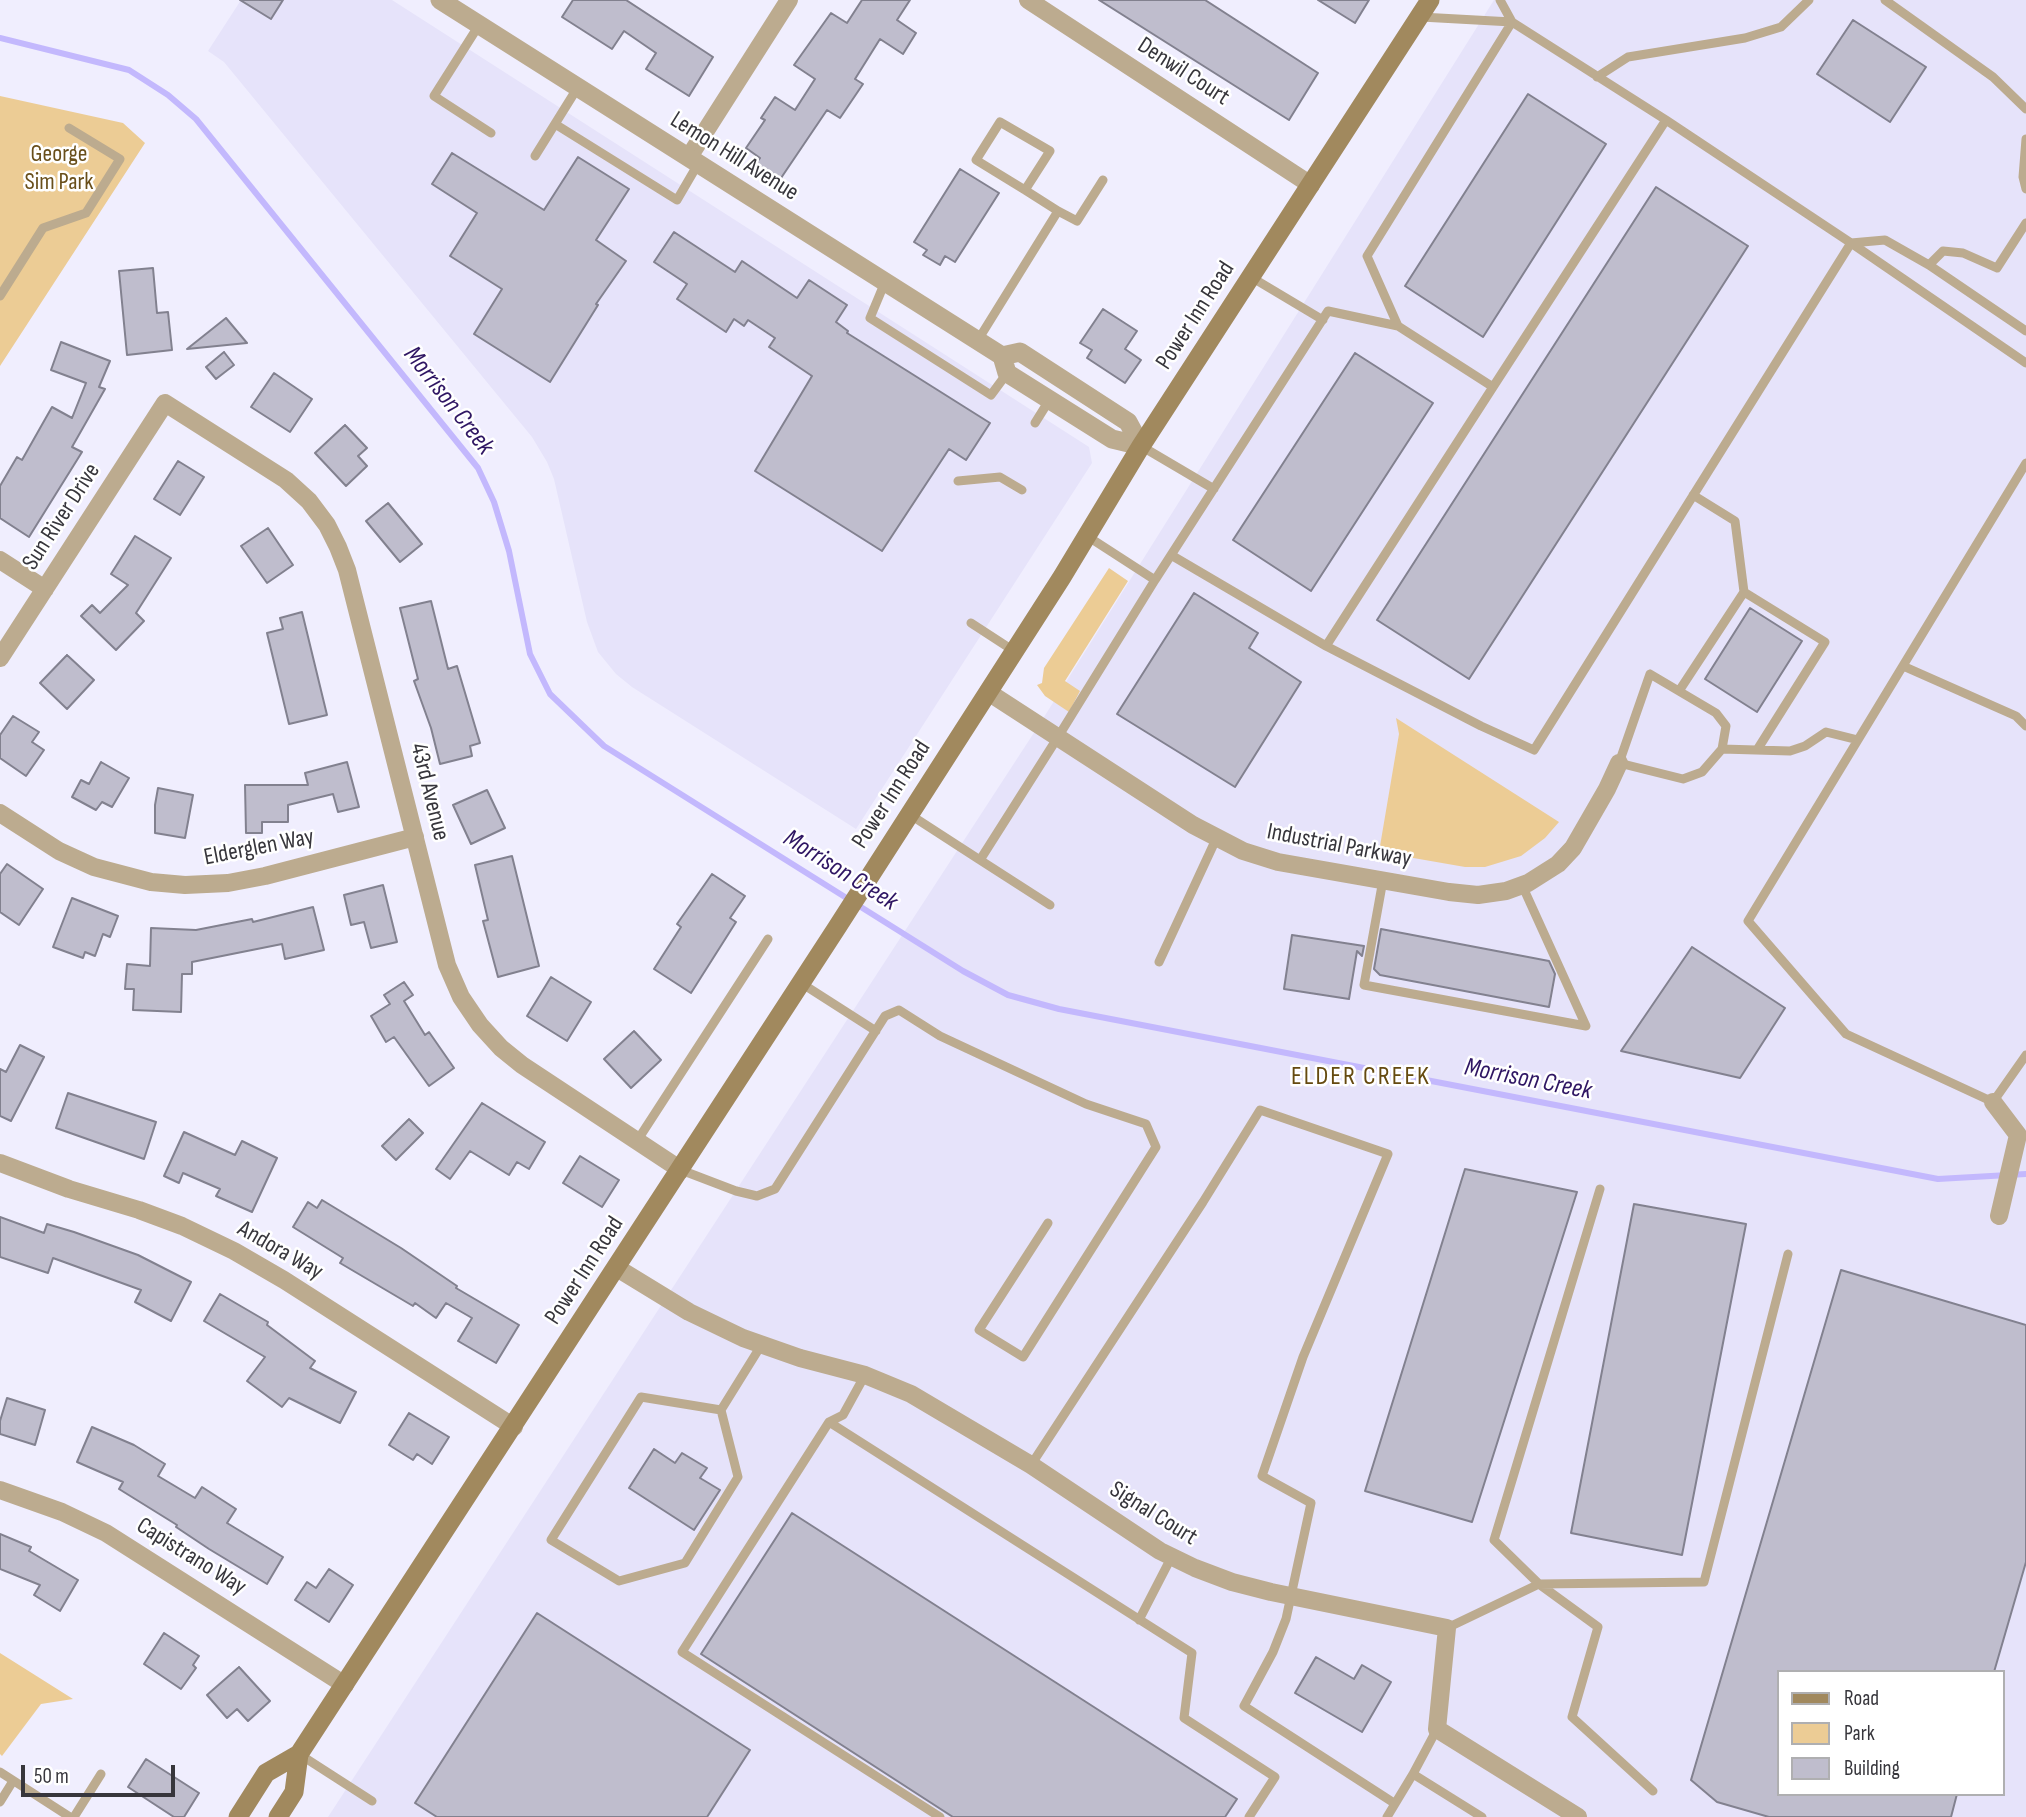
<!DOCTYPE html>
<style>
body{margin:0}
#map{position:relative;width:2026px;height:1817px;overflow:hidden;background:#f0eefe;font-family:"Sofia Sans Condensed",sans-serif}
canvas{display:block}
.legend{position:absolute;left:1777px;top:1670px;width:228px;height:126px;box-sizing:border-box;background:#fff;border:2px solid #afafb1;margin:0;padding:9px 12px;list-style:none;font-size:21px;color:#37363c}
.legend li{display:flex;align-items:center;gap:14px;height:35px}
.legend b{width:35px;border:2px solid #afafb1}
.scale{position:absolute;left:21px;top:1765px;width:154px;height:32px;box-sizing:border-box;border:4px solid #37363c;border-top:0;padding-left:9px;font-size:21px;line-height:24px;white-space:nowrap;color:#37363c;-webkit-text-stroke:5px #fff;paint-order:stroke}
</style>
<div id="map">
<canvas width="2026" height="1817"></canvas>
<ul class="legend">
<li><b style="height:9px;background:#a1895e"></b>Road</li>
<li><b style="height:19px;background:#eccc95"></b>Park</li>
<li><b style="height:19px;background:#bfbdcd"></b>Building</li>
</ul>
<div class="scale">50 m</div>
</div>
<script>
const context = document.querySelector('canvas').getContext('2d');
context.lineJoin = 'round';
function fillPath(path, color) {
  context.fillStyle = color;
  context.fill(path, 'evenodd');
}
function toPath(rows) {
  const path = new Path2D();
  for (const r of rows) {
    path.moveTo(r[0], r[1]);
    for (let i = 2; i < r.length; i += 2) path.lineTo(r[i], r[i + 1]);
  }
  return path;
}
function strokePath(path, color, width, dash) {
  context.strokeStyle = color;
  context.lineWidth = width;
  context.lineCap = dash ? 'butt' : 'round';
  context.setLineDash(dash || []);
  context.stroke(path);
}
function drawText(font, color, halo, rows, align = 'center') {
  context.font = font + ' "Sofia Sans Condensed",sans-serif';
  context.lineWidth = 5;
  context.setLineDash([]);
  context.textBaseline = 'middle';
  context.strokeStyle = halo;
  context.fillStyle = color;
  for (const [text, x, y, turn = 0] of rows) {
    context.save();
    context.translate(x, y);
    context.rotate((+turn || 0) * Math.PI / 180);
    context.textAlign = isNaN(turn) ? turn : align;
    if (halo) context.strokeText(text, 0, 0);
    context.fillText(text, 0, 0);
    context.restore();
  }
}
fillPath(toPath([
 [241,0,392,0,1089,447,1092,463,856,829,632,687,616,674,598,652,587,622,554,479,547,462,532,437,224,62,208,51],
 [1494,0,2026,0,2026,1817,328,1817,1039,725],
 [1779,1672,2003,1672,2003,1794,1779,1794]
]), '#e6e3fa');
fillPath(toPath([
 [0,96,123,123,145,143,0,366],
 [1109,568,1128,581,1065,681,1080,691,1069,712,1045,696,1037,685,1042,683,1044,668],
 [1396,718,1559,822,1545,838,1521,856,1485,867,1465,867,1379,852,1399,734],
 [0,1653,73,1699,41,1704,2,1756,0,1754]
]), '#eccc95');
strokePath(toPath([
 [0,38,129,70,168,95,196,119,478,468,494,502,509,551,530,654,550,694,604,746,963,971,1008,995,1059,1009,1938,1179,2026,1174]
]), '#c3b8fd', 6);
const building = toPath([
 [240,0,283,0,271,19,240,0],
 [573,0,626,0,713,57,689,96,646,69,656,53,624,31,612,49,562,17,573,0],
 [862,0,910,0,897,20,916,33,903,54,880,39,855,79,863,84,840,118,827,110,779,181,755,164,760,158,746,148,765,120,761,118,775,97,795,110,815,79,794,65,831,13,847,23,862,0],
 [1099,0,1205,0,1318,73,1289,120,1099,0],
 [1318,0,1369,0,1355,23,1318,0],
 [1853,20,1926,67,1890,122,1817,74,1853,20],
 [1528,94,1606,144,1483,337,1405,286,1528,94],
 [452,153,544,210,578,157,629,189,596,240,626,261,596,304,598,305,550,382,474,334,502,289,450,256,477,213,432,184,452,153],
 [960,169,999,193,955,262,945,256,940,265,923,255,927,250,914,242,960,169],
 [1656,187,1748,246,1469,679,1377,620,1656,187],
 [674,232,735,272,742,261,797,298,809,280,847,305,836,322,848,331,847,333,990,423,966,460,949,449,882,551,755,471,812,376,769,347,775,338,748,320,744,326,734,319,726,332,677,299,687,284,654,262,674,232],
 [153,268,157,313,168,312,172,350,127,355,119,271,153,268],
 [1103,309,1137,331,1125,349,1141,360,1125,383,1087,358,1092,350,1080,343,1103,309],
 [226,318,247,343,187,349,226,318],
 [61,342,110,361,99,387,105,389,72,447,82,452,29,537,0,518,0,486,17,457,22,460,52,407,72,418,86,383,51,370,61,342],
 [224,352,234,365,216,379,206,367,224,352],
 [1355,353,1433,403,1311,591,1233,540,1355,353],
 [274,373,312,399,290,432,251,407,274,373],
 [345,425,367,448,358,456,367,466,346,486,315,453,345,425],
 [178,461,204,477,180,515,154,499,178,461],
 [388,503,422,544,400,562,366,521,388,503],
 [268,528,293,565,267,583,241,546,268,528],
 [135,536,171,558,136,613,144,621,116,650,81,616,92,605,100,613,128,585,111,574,135,536],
 [1194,593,1258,633,1249,648,1301,682,1235,787,1117,714,1194,593],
 [431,601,448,669,457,666,480,743,470,746,472,756,440,764,431,728,414,681,418,679,400,608,431,601],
 [1750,608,1802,641,1757,712,1705,679,1750,608],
 [302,612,327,715,289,724,267,633,283,629,280,618,302,612],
 [67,655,94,680,67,709,40,683,67,655],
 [13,716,39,732,32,742,44,750,26,776,0,758,0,735,13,716],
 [101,762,129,778,112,807,102,802,96,810,72,797,81,780,89,784,101,762],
 [347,762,359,807,338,812,333,794,288,805,288,822,262,822,262,833,246,833,245,785,308,785,305,773,347,762],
 [158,788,193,795,185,838,155,833,155,805,158,788],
 [487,790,505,828,471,844,453,805,487,790],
 [512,856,539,966,498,977,483,921,488,920,475,865,512,856],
 [7,864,43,889,19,925,0,912,0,874,7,864],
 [712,874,745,896,730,918,736,922,691,993,654,969,681,927,677,924,712,874],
 [383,885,397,942,371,948,364,922,351,925,344,895,383,885],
 [72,898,118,916,110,937,103,934,95,956,85,952,83,958,53,947,72,898],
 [313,907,324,950,285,959,282,944,192,962,192,974,182,974,181,1012,133,1010,134,989,125,989,127,964,150,966,151,928,196,930,252,919,253,922,313,907],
 [1381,929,1549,961,1555,974,1549,1007,1380,975,1374,969,1381,929],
 [1292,935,1364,946,1362,956,1357,951,1349,999,1284,989,1292,935],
 [1692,947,1785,1008,1740,1078,1621,1051,1692,947],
 [551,977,591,1002,567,1041,527,1016,551,977],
 [404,982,413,995,404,1001,425,1035,429,1032,454,1068,429,1086,394,1037,386,1042,371,1016,390,1004,384,995,404,982],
 [634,1031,661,1060,631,1088,604,1059,634,1031],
 [20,1045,44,1057,11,1121,0,1116,0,1069,6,1072,20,1045],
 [68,1093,156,1122,144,1159,56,1128,68,1093],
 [482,1103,545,1142,529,1169,517,1162,509,1175,470,1151,450,1179,436,1169,482,1103],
 [409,1119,423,1133,396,1160,382,1146,409,1119],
 [184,1132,235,1155,242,1141,277,1158,252,1212,216,1196,220,1189,183,1173,179,1183,164,1176,184,1132],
 [580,1156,619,1180,602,1207,563,1183,580,1156],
 [1465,1169,1577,1192,1472,1522,1365,1491,1465,1169],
 [322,1200,401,1248,457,1286,456,1288,519,1325,496,1363,458,1341,472,1318,446,1303,436,1318,415,1303,413,1306,340,1263,343,1258,293,1227,308,1202,317,1208,322,1200],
 [1634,1204,1746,1224,1682,1555,1571,1533,1634,1204],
 [0,1217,44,1233,47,1224,74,1232,138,1255,191,1282,171,1321,135,1302,141,1290,53,1258,48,1273,0,1257,0,1217],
 [1841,1270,2026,1325,2026,1562,1994,1672,1779,1672,1779,1794,1957,1794,1951,1817,1769,1817,1717,1802,1691,1780,1841,1270],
 [220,1294,268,1322,267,1325,315,1361,310,1368,356,1392,340,1423,289,1398,282,1407,247,1381,265,1357,204,1321,220,1294],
 [7,1398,45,1410,35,1445,0,1434,0,1421,7,1398],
 [409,1413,449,1437,432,1464,417,1454,413,1460,389,1445,409,1413],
 [92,1427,134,1445,165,1464,158,1476,195,1498,202,1487,236,1509,227,1523,283,1557,267,1584,209,1549,176,1527,177,1525,119,1489,123,1482,77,1462,92,1427],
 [654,1449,675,1463,682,1453,707,1468,700,1478,720,1490,694,1530,629,1488,654,1449],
 [792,1513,1237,1799,1225,1817,953,1817,701,1654,792,1513],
 [0,1534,31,1547,29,1551,78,1580,60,1611,34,1595,40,1585,0,1569,0,1534],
 [329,1569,353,1585,329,1622,295,1600,307,1582,316,1588,329,1569],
 [537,1613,750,1750,707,1817,437,1817,415,1803,537,1613],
 [164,1633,199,1656,193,1665,196,1668,181,1689,144,1664,164,1633],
 [1316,1657,1354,1679,1362,1665,1391,1682,1362,1732,1295,1693,1316,1657],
 [239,1667,270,1701,248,1721,237,1709,227,1718,207,1695,239,1667],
 [146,1759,199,1793,184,1817,174,1817,128,1787,146,1759]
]);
fillPath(building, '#bfbdcd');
strokePath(building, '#82818f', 2);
strokePath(toPath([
 [1500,0,1512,22,1666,120],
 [1885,0,1993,77,2026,109],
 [479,25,434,96,491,133],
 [1597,77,1628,57,1745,38,1781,27,1809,0],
 [555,124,677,200,698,164],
 [2026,139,2023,177,2026,189],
 [535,156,578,87],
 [1058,211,1077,221,1103,180],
 [1851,243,2026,363],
 [1851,243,1885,240,1929,265,2026,331],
 [1929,265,1943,251,1963,253,1997,268,2026,223],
 [1251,277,1323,320],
 [885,282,870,318,991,395,1008,372],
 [0,296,43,228,86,213,120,159,69,128],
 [1398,326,1367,256,1512,22,1421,17],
 [978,340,1058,211,1025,190,976,160,1000,122,1050,151,1025,190],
 [1035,423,1050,399],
 [1141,446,1214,489],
 [2026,463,1748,921,1846,1034,1993,1102,2026,1055],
 [958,481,1000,477,1022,490],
 [1693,495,1735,521,1744,592],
 [1171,555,1326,646],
 [1155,580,1328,311,1398,326,1493,387,1326,646,1481,726,1534,750,1851,243,1666,120,1493,387],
 [971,623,1014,651],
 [1903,666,2016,716,2026,726],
 [1650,674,1716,713,1726,726,1722,749,1702,772,1683,779,1619,763,1650,674],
 [1679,691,1744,592,1825,642,1757,750],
 [1722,749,1790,751,1805,746,1826,732,1858,740],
 [909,814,980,860,1058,737,1155,580,1087,536],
 [980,860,1050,905],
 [1383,880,1364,985,1586,1026,1522,885],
 [1159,962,1217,837],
 [801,983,876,1031],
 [637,1141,768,939],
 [681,1170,736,1191,757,1196,775,1189,885,1016,899,1010,940,1036,1086,1104,1146,1124,1156,1147,1023,1357,979,1330,1048,1223],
 [865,1375,843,1415,829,1422,682,1652,940,1817],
 [721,1410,641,1397,551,1540,619,1581,685,1563,738,1477,721,1410,762,1344],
 [829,1422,1192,1653,1184,1718,1275,1777,1249,1817],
 [1031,1465,1203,1202,1260,1110,1388,1154,1303,1357,1262,1476,1311,1503,1286,1619,1273,1652,1244,1706,1394,1803],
 [1539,1584,1704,1582,1788,1254],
 [1539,1584,1598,1627,1572,1717,1653,1791],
 [1139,1620,1172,1556],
 [1447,1628,1539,1584,1494,1540,1600,1189],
 [1437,1729,1413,1774,1482,1817],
 [299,1754,372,1801],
 [0,1772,70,1817],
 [0,1802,13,1781],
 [74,1817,101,1774],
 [1387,1817,1413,1774]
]), '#bcab8f', 9);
strokePath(toPath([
 [1028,0,1311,185],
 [689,157,789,0],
 [0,560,45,589],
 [0,658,165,403,286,480,309,501,327,525,338,547,347,570,447,965,461,997,480,1025,501,1048,522,1065,681,1170],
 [988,692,1193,825,1243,851,1278,862,1449,892,1478,895,1506,891,1528,883,1558,864,1573,848,1607,789,1619,763],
 [0,813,59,851,94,867,151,882,185,885,228,883,265,876,415,837],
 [1993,1102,2018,1135,1999,1216],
 [0,1163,69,1189,139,1210,182,1226,234,1251,284,1280,514,1427],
 [617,1268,689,1312,743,1338,800,1358,865,1375,911,1394,1031,1465,1160,1551,1195,1568,1232,1582,1271,1592,1447,1628,1437,1729,1578,1817],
 [0,1490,62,1512,106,1533,345,1685]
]), '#bcab8f', 18);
strokePath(toPath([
 [440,0,1002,356,1007,373,1112,439,1141,446],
 [1002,356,1020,352,1128,422,1141,446]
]), '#bcab8f', 19);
strokePath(toPath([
 [238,1817,266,1773,299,1754],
 [278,1817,294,1792,299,1754,836,929,1062,577,1141,446,1430,0]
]), '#a1895e', 19);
drawText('24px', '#37363c', '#fff', [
 ["Denwil Court",1183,72,33],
 ["Lemon Hill Avenue",734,157,32],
 ["Power Inn Road",1196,316,-57],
 ["Sun River Drive",62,517,-57],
 ["43rd Avenue",429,792,76],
 ["Power Inn Road",892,795,-57],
 ["Industrial Parkway",1339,846,11],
 ["Elderglen Way",259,848,-11],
 ["Andora Way",280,1251,30],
 ["Power Inn Road",585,1271,-57],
 ["Signal Court",1153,1514,32],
 ["Capistrano Way",191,1557,32]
]);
drawText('24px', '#694f1b', '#fff', [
 ["George",59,155],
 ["Sim Park",59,183]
]);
drawText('italic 26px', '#2f1663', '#fff', [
 ["Morrison Creek",448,401,52],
 ["Morrison Creek",840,871,32],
 ["Morrison Creek",1528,1080,11]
]);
context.letterSpacing = '2px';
drawText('26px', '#654a10', '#fff', [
 ["ELDER CREEK",1361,1077]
]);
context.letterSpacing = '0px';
</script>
